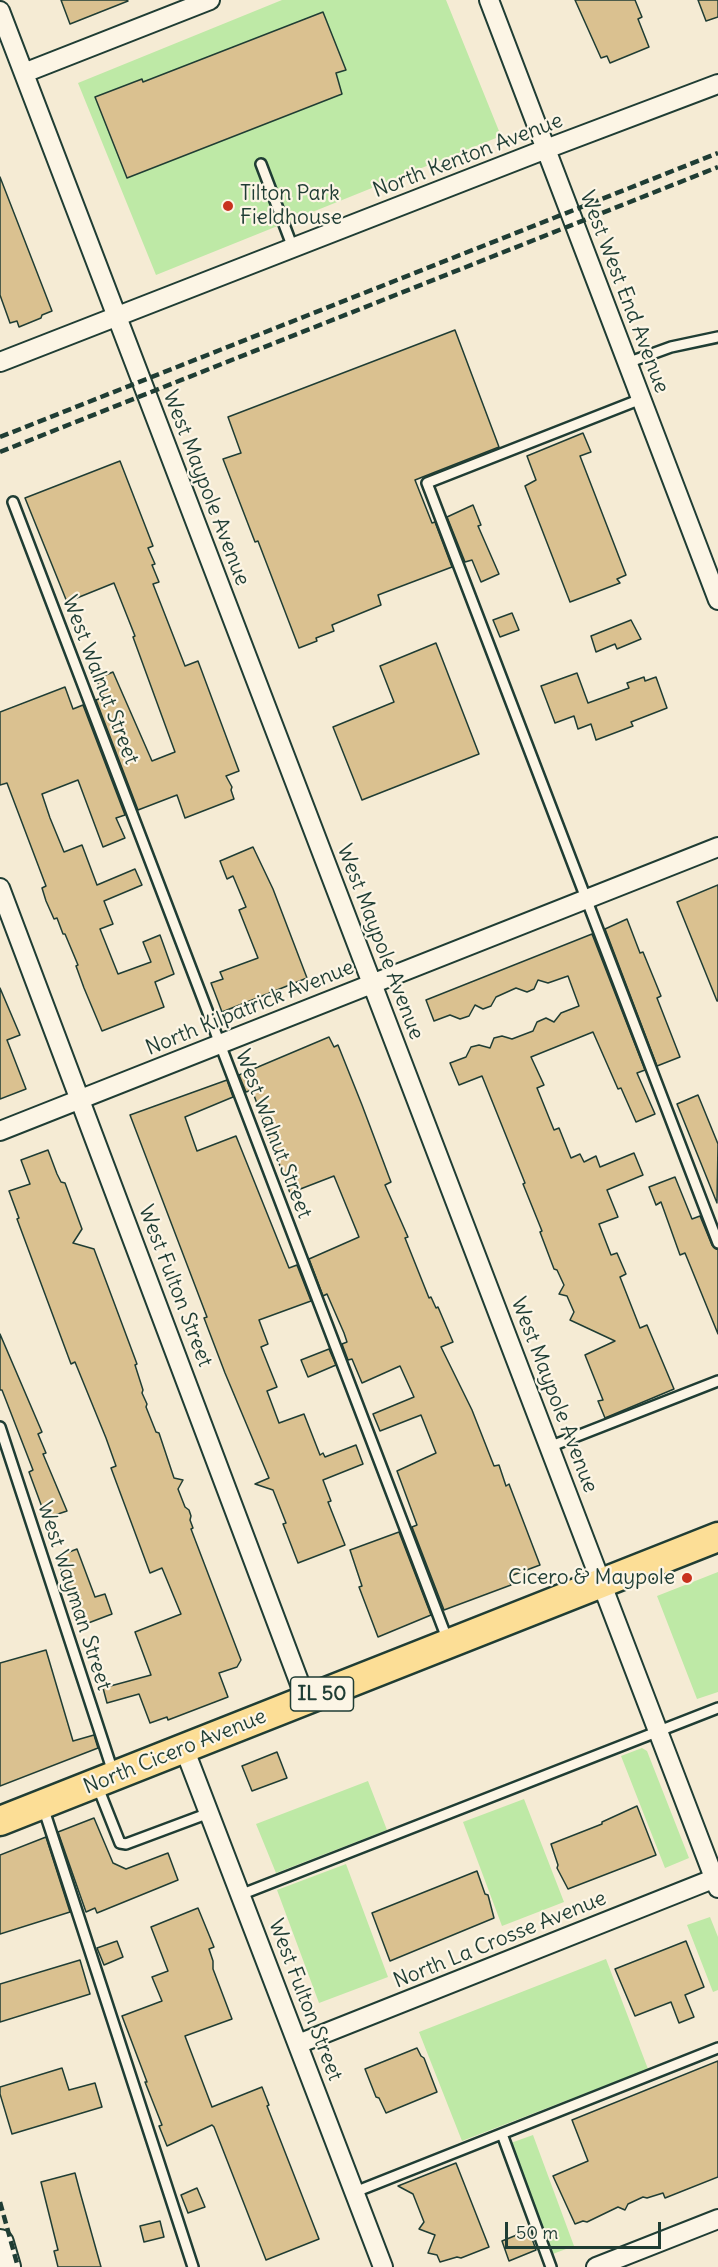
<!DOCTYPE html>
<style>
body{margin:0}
#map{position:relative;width:718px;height:2267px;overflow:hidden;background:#f5ebd4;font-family:Delius,sans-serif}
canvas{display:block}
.scale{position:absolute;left:505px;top:2222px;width:156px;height:27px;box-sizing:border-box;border:3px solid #1f3d34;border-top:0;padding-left:8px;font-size:18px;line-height:21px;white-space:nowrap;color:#1f3d34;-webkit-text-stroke:4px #fcf5e5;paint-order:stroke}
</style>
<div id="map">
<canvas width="718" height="2267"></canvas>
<div class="scale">50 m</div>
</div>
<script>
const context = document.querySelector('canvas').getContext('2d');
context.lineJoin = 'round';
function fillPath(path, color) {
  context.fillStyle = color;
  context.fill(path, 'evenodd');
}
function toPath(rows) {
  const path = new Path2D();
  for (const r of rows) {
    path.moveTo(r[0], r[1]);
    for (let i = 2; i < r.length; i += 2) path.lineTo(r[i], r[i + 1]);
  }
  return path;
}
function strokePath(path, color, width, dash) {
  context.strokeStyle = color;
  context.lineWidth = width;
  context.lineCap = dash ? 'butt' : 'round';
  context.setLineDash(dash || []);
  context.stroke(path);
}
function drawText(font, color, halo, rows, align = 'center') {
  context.font = font + ' Delius,sans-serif';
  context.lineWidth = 4.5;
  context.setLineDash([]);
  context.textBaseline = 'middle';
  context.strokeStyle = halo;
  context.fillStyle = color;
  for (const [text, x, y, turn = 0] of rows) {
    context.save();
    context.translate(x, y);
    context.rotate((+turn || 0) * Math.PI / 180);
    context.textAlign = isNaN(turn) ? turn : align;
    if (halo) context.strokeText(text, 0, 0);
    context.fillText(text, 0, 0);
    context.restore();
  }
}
fillPath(toPath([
 [282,0,446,0,501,136,156,275,78,83],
 [718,1572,718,1692,697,1699,657,1596],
 [642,1748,647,1751,689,1858,665,1868,621,1756],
 [368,1781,387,1830,276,1873,256,1824],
 [524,1799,564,1902,502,1926,463,1822],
 [346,1864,388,1977,319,2003,277,1890],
 [710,1917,718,1937,718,1990,713,1992,687,1925],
 [606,1959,648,2069,462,2141,419,2032],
 [533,2135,574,2246,550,2255,508,2144]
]), '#bee9a6');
const building = toPath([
 [61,0,127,0,128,1,70,24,61,0],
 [575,0,635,0,642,17,638,19,649,47,610,63,607,56,601,58,575,0],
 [698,0,718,0,718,17,706,21,698,0],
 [323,12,346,70,336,73,342,94,127,178,95,97,142,79,143,82,323,12],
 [0,177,52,311,42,315,41,318,19,327,17,321,10,323,0,295,0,177],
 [455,330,499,447,415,480,432,523,435,522,452,567,378,595,381,605,332,625,334,631,316,638,317,641,299,648,258,541,255,542,223,459,241,453,228,417,455,330],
 [583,433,591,452,580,456,626,575,617,579,620,583,570,602,525,486,536,480,527,456,583,433],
 [120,461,153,546,148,548,155,564,152,565,159,582,153,584,185,666,198,661,239,771,226,776,232,787,231,790,234,799,185,818,177,795,138,810,96,700,104,697,96,679,113,672,152,761,175,752,133,637,135,636,114,583,67,602,25,498,120,461],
 [473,505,481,525,478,526,499,574,481,582,472,560,465,562,447,517,473,505],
 [512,613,519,630,500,637,493,620,512,613],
 [631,620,641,639,617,649,615,644,596,652,591,636,631,620],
 [436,643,479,754,362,800,333,727,394,702,380,666,436,643],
 [577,673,588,703,629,688,627,683,644,677,645,681,656,677,667,708,631,722,633,726,596,740,591,724,578,729,574,716,555,723,541,686,577,673],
 [65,687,73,709,83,705,125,815,116,818,125,838,103,847,78,780,42,794,50,818,64,852,82,845,97,885,135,869,142,885,104,901,113,924,100,929,118,974,151,962,143,942,160,935,174,974,155,982,164,1007,102,1031,84,988,76,966,78,965,65,934,63,934,57,918,54,919,46,901,42,888,46,886,7,783,0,785,0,712,65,687],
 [253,847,273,889,307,978,222,1012,211,983,223,979,220,972,258,958,239,910,246,907,233,876,227,879,220,861,253,847],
 [718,885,718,1001,717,1001,677,902,718,885],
 [627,919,640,953,643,952,661,996,657,998,680,1057,657,1066,605,929,627,919],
 [592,934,645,1070,637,1073,655,1114,636,1122,621,1088,618,1089,593,1032,531,1057,544,1085,537,1088,554,1130,559,1128,571,1158,580,1154,584,1162,596,1156,600,1167,634,1153,643,1175,607,1190,618,1217,599,1224,611,1255,617,1253,626,1274,620,1277,640,1328,647,1325,674,1389,605,1418,598,1401,603,1400,585,1355,615,1341,570,1320,574,1312,567,1296,559,1294,564,1285,557,1270,554,1269,540,1232,542,1231,523,1184,525,1183,482,1076,459,1085,450,1063,466,1057,471,1047,479,1045,490,1048,494,1038,502,1036,512,1039,533,1031,537,1022,546,1018,554,1022,561,1013,579,1006,568,976,548,983,538,980,534,989,527,992,516,988,496,997,491,1006,483,1009,475,1005,469,1016,460,1019,450,1015,434,1021,426,1000,592,934],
 [0,988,20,1035,7,1040,26,1089,0,1099,0,988],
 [329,1037,334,1047,338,1045,362,1105,391,1182,385,1185,408,1237,405,1238,429,1298,431,1297,436,1308,438,1307,453,1342,441,1347,472,1410,494,1466,499,1465,506,1486,509,1484,540,1565,508,1577,511,1585,444,1610,412,1527,417,1525,397,1471,436,1453,421,1415,380,1431,373,1414,414,1397,400,1366,362,1383,352,1359,348,1360,342,1344,347,1342,344,1333,327,1294,323,1296,309,1259,359,1237,334,1176,290,1193,252,1090,246,1092,239,1075,329,1037],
 [227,1080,233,1097,185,1117,197,1151,236,1136,289,1268,297,1265,311,1301,259,1320,268,1344,261,1347,277,1387,267,1391,279,1423,304,1414,320,1455,323,1453,325,1457,356,1445,363,1464,323,1480,331,1501,328,1502,345,1545,298,1563,283,1524,286,1523,273,1490,255,1484,269,1478,225,1373,204,1318,207,1317,130,1115,227,1080],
 [698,1095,718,1144,717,1203,677,1104,698,1095],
 [48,1150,57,1174,61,1182,65,1183,82,1229,73,1243,94,1249,137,1364,135,1365,143,1390,142,1393,147,1404,146,1407,156,1432,159,1433,174,1478,183,1480,178,1489,185,1507,189,1510,191,1516,190,1520,193,1528,191,1529,241,1660,237,1667,219,1673,228,1697,168,1720,167,1717,150,1723,139,1694,107,1703,103,1688,151,1675,135,1632,181,1614,162,1568,150,1573,111,1468,116,1466,106,1438,75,1362,71,1364,17,1219,19,1218,9,1191,30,1184,21,1160,48,1150],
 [675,1177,692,1219,700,1216,712,1245,718,1250,718,1334,685,1253,680,1255,661,1202,656,1205,649,1187,675,1177],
 [0,1334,42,1432,38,1434,46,1453,43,1454,67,1511,46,1518,29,1472,33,1470,2,1390,0,1390,0,1334],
 [329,1349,336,1365,308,1377,301,1360,329,1349],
 [399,1532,431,1615,378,1637,359,1587,362,1586,350,1550,399,1532],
 [77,1549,95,1597,105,1594,112,1614,83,1625,56,1557,77,1549],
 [46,1650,73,1741,94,1735,98,1748,0,1786,0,1663,46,1650],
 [277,1752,287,1778,252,1791,242,1766,277,1752],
 [637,1806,656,1855,568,1889,557,1868,558,1865,551,1844,602,1824,602,1822,637,1806],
 [94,1818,113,1863,126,1869,168,1853,178,1880,97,1913,95,1908,86,1912,58,1832,94,1818],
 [46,1837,70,1912,0,1934,0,1855,46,1837],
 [477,1871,485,1894,488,1895,494,1918,390,1961,372,1913,477,1871],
 [198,1908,214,1947,209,1949,213,1961,213,1969,232,2019,185,2036,212,2107,262,2087,269,2105,267,2106,319,2239,266,2260,214,2127,212,2125,167,2146,159,2126,162,2125,145,2082,147,2082,122,2016,162,2001,152,1977,168,1971,151,1927,198,1908],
 [117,1941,123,1957,104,1965,97,1948,117,1941],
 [686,1941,704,1987,685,1995,694,2017,679,2023,671,2002,635,2016,615,1969,686,1941],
 [80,1960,90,1994,0,2022,0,1984,80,1960],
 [417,2048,421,2056,424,2058,437,2092,386,2113,379,2098,376,2097,365,2069,417,2048],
 [718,2061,718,2177,665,2198,663,2193,647,2198,643,2197,628,2204,625,2210,618,2207,587,2222,583,2221,575,2224,553,2176,588,2161,572,2120,718,2061],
 [62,2068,69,2090,95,2083,102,2107,12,2134,0,2094,0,2087,62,2068],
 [456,2163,489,2247,461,2258,457,2257,440,2262,437,2255,428,2253,435,2235,419,2229,424,2222,413,2194,398,2186,456,2163],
 [75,2173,80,2192,101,2267,58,2267,54,2251,58,2250,41,2182,75,2173],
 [197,2188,205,2207,188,2213,181,2195,197,2188],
 [160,2221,164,2237,144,2242,140,2226,160,2221],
 [529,2230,536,2250,509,2261,502,2241,529,2230]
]);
fillPath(building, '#dac190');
strokePath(building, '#1f3d34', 1.5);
const lane = toPath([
 [261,164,293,248],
 [627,363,671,347,718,337],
 [641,399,427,483,718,1243],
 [13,502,448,1641],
 [0,1427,113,1772],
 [549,1447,718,1381],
 [97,1785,120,1843,126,1844,209,1813],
 [43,1807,193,2267],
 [240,1895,718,1708],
 [502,2134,551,2267],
 [355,2192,718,2048]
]);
const street = toPath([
 [489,0,718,600],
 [0,11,718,1888],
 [24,73,210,0],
 [0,362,546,149,718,84],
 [0,888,306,1700],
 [0,1131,718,847],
 [184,1748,383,2267],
 [298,2044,718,1877],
 [596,2267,718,2219]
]);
const secondary = toPath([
 [0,2243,7,2267]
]);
const primary = toPath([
 [0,1821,718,1537]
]);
strokePath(lane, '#1f3d34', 14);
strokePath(street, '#1f3d34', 22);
strokePath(secondary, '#1f3d34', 30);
strokePath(primary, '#1f3d34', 33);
strokePath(lane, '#fcf5e5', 9);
strokePath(street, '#fcf5e5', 18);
strokePath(secondary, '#fcf5e5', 26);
strokePath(primary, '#fcde96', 28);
strokePath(toPath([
 [0,437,718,153],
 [0,452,718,167],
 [0,2202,18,2267]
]), '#1f3d34', 4.5, [9, 4.5]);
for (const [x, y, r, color] of [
 [228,206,6,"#c8321e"],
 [687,1578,6,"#c8321e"]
]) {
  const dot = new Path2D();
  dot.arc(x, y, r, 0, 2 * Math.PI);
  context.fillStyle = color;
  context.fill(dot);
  strokePath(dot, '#fcf5e5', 2);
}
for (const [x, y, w] of [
 [322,1694,63]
]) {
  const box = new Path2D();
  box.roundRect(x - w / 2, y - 17, w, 34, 4.5);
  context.fillStyle = '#fcf5e5';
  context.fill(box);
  strokePath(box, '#1f3d34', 1.5);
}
drawText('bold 20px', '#1f3d34', null, [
 ["IL 50",322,1694]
]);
drawText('21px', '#1f3d34', '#fcf5e5', [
 ["North Kenton Avenue",468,156,-21],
 ["West West End Avenue",624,292,69],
 ["West Maypole Avenue",206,488,69],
 ["West Walnut Street",100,680,69],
 ["West Maypole Avenue",380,942,69],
 ["North Kilpatrick Avenue",250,1008,-22],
 ["West Walnut Street",273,1134,69],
 ["West Fulton Street",175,1286,69],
 ["West Maypole Avenue",554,1395,69],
 ["West Wayman Street",74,1596,72],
 ["North Cicero Avenue",175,1752,-22],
 ["North La Crosse Avenue",500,1940,-22],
 ["West Fulton Street",305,2000,69]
]);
drawText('21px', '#1f3d34', '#fcf5e5', [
 ["Tilton Park",240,194],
 ["Fieldhouse",240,218],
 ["Cicero & Maypole",675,1578,"right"]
], 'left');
</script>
